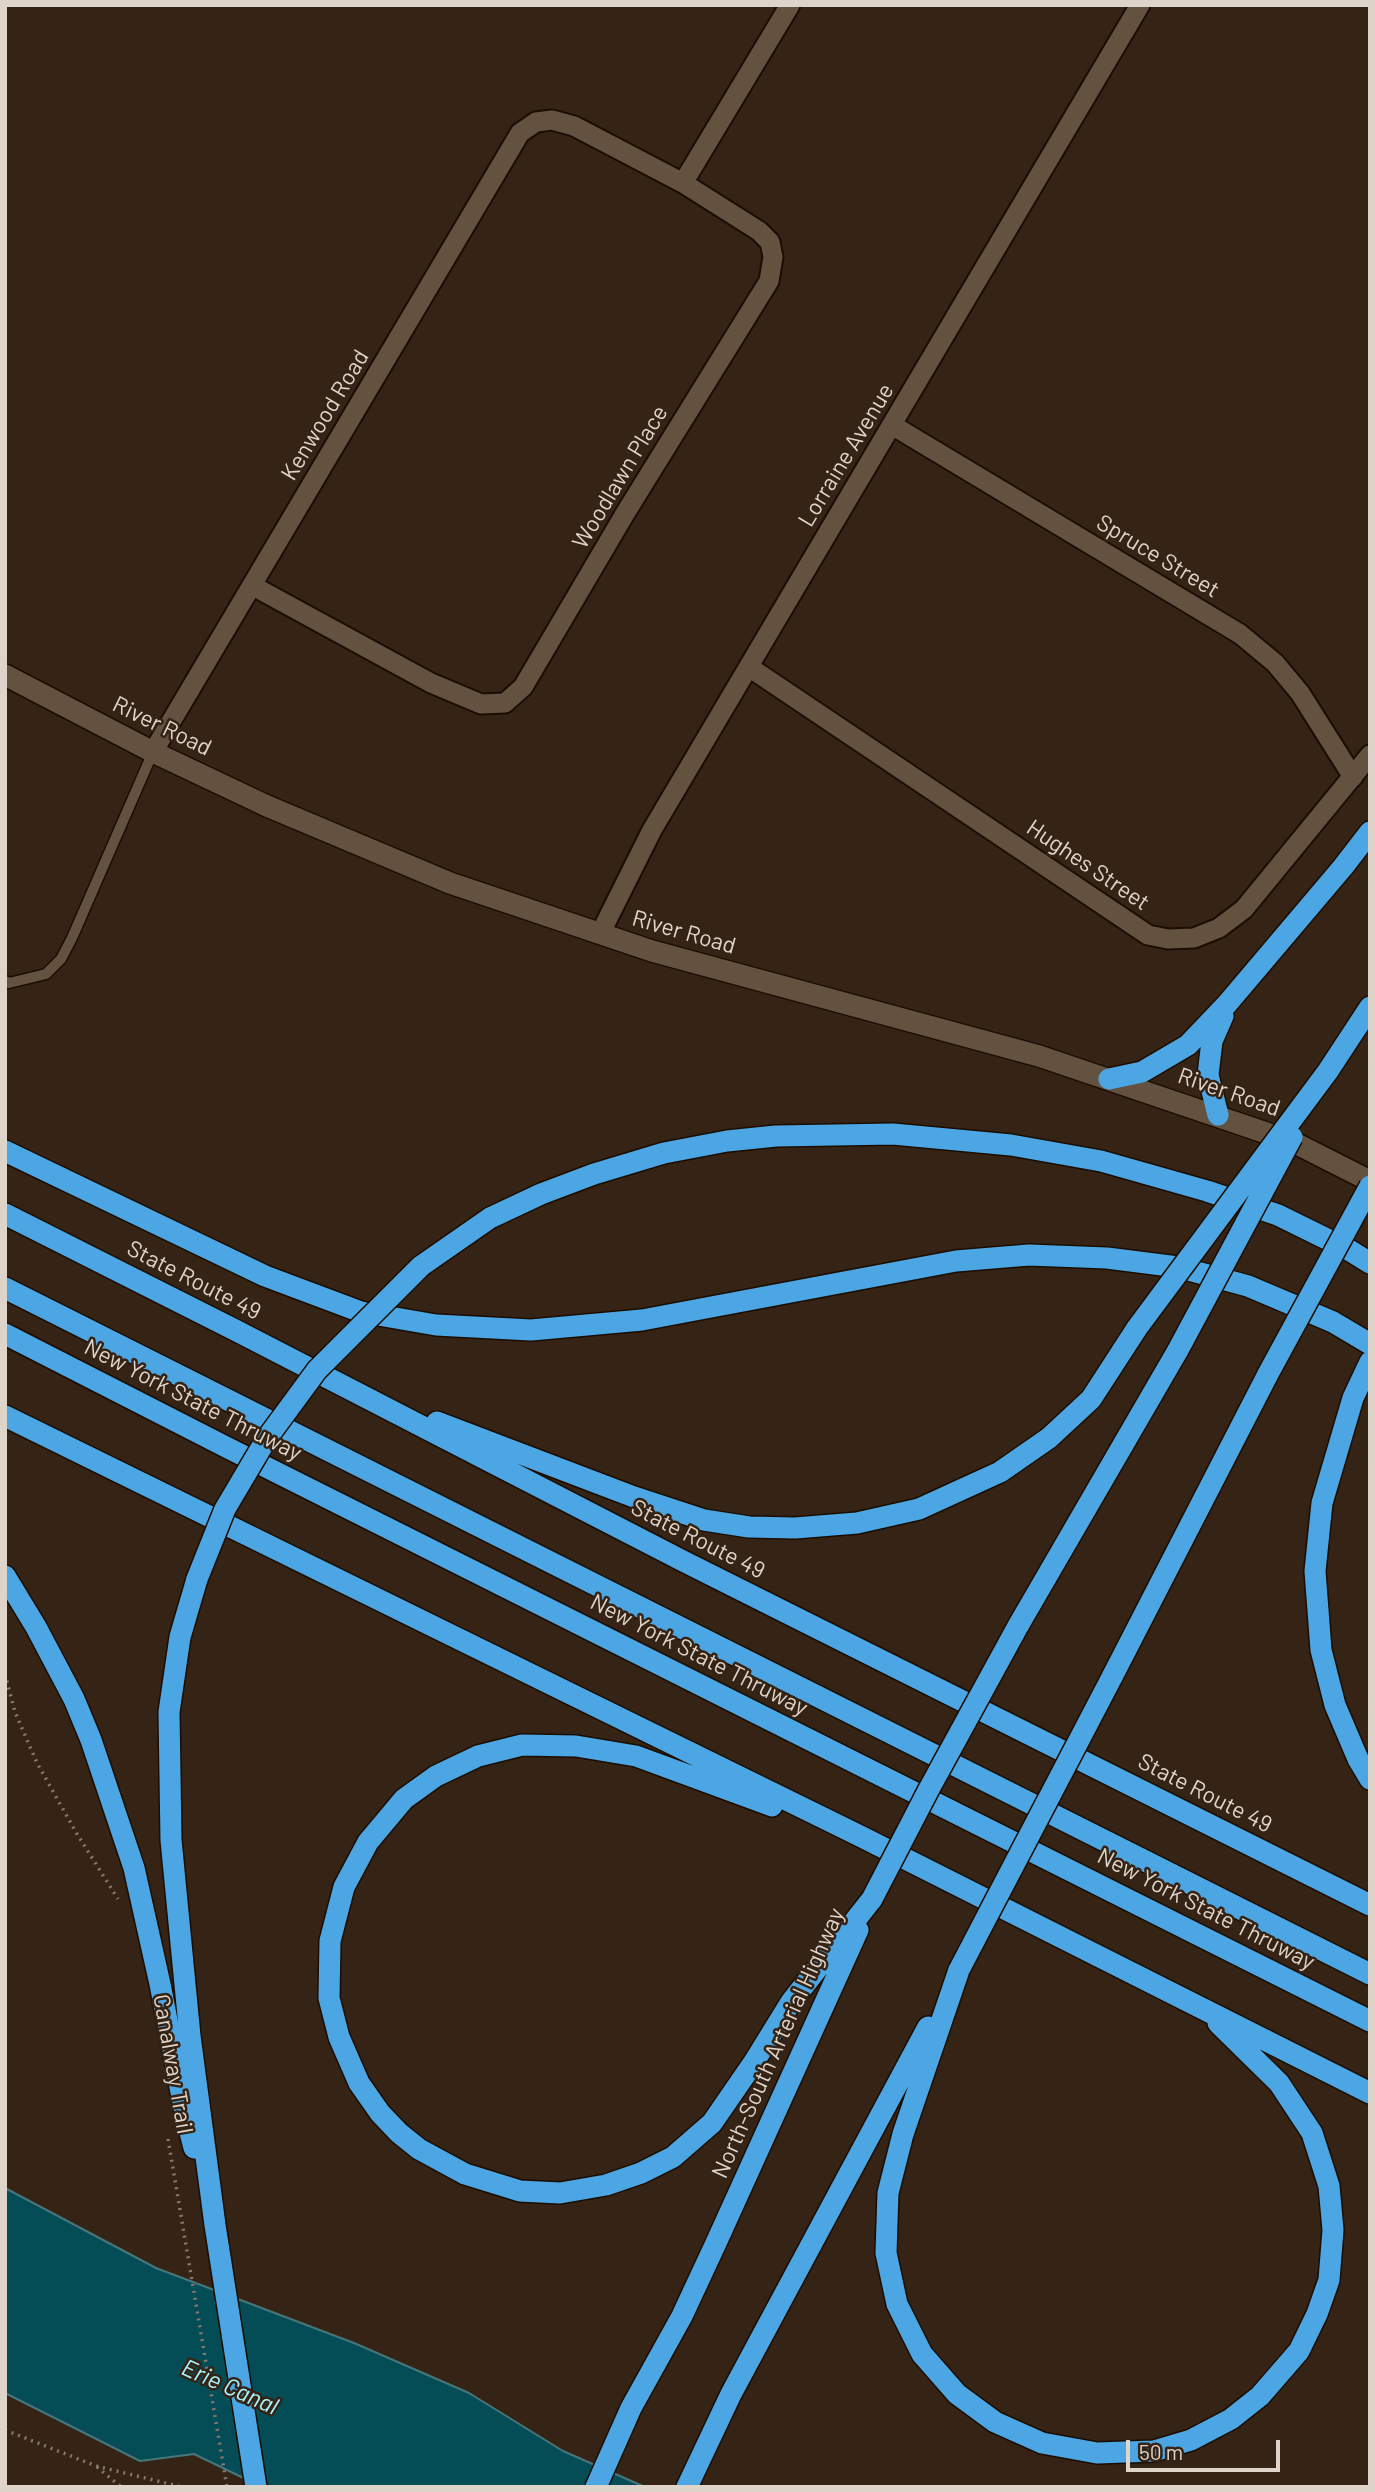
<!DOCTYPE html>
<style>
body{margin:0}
#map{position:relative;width:1375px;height:2492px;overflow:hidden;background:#352415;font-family:Barlow,sans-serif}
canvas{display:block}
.frame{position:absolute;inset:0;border:7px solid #dfd4ca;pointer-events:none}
.scale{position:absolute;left:1126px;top:2440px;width:154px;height:32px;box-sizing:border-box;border:4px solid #dfd4ca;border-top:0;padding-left:9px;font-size:21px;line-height:24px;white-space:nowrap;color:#dfd4ca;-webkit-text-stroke:5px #352415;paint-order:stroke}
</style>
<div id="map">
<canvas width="1375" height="2492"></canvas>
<div class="frame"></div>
<div class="scale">50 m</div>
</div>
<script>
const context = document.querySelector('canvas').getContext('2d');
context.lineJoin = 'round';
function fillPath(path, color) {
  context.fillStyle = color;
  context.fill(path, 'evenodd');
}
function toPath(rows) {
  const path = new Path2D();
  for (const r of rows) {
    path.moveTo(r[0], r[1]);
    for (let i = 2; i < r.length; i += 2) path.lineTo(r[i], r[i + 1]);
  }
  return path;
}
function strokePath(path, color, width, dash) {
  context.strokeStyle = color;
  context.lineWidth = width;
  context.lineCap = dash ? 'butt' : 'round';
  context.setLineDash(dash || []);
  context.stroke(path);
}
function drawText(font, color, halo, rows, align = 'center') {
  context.font = font + ' Barlow,sans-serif';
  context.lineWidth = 5;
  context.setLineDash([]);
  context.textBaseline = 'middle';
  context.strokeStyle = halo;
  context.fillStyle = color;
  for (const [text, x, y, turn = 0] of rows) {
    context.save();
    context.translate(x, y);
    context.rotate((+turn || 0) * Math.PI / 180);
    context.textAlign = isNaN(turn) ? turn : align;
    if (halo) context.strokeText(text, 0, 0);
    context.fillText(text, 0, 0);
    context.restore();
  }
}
const water = toPath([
 [5,2188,156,2268,354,2343,469,2393,563,2451,645,2487,262,2487,194,2454,140,2461,5,2393,5,2188]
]);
fillPath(water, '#044d57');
strokePath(water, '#46767a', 2);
const lane = toPath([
 [5,981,9,983,46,974,61,959,72,938,153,752]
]);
const street = toPath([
 [683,183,790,5],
 [892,425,1240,634,1275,663,1300,693,1353,777],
 [749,667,1148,935,1168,939,1194,938,1219,928,1244,909,1370,755],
 [153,752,520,133,536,122,552,120,574,126,683,183,759,231,770,242,773,257,769,281,626,512,523,687,505,703,481,704,431,683,253,586],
 [600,934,652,830,1140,5]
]);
const secondary = toPath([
 [5,675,153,752,267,806,450,883,652,951,1039,1056,1293,1142,1370,1181]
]);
const highway = toPath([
 [1328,1071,1370,1007],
 [1109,1079,1142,1072,1188,1045,1227,1004,1343,867,1370,832],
 [1218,1115,1208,1075,1212,1041,1223,1016],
 [5,1151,265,1276,361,1312,436,1325,531,1330,642,1320,956,1261,1029,1255,1107,1258,1178,1267,1248,1286,1333,1322,1370,1344],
 [5,1214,235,1330,685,1562,1370,1905],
 [490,1218,541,1194,594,1174,664,1153,727,1141,776,1136,893,1134,1011,1145,1101,1161,1207,1191,1278,1215,1349,1250,1370,1263],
 [5,1288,1370,1974],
 [5,1334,228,1448,1370,2021],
 [1370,1362,1353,1398,1322,1503,1315,1571,1321,1650,1335,1705,1358,1759,1370,1779],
 [5,1416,862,1837,1370,2093],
 [437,1422,634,1497,704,1520,749,1527,795,1528,857,1523,919,1509,1000,1472,1049,1438,1091,1399,1137,1328],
 [5,1576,36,1627,74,1699,91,1740,134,1868,160,1984,185,2113,194,2148],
 [197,1579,180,1637,169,1712,171,1840,190,2036,215,2225,256,2487],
 [1018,1626,1178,1350],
 [1112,1677,1268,1374],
 [772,1806,636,1756,576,1746,522,1745,478,1756,436,1776,404,1799,368,1842,344,1887,330,1941,329,1998,339,2037,359,2083,380,2113,399,2133,419,2149,465,2174,520,2191,560,2193,606,2185,641,2173,673,2157,712,2123,754,2062,791,2002,872,1899],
 [959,1970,903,2134,888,2193,886,2253,897,2304,922,2354,957,2394,995,2422,1042,2443,1097,2453,1154,2451,1191,2440,1231,2419,1260,2396,1299,2351,1317,2314,1329,2280,1333,2230,1329,2186,1312,2133,1279,2083,1218,2023],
 [596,2487,631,2408,682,2316,716,2243,858,1930],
 [687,2487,731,2394,928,2027]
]);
strokePath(lane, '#1c0d02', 13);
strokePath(street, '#1c0d02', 23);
strokePath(secondary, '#1c0d02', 24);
strokePath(highway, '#1c0d02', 24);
strokePath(toPath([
 [5,1674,15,1712,37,1763,77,1834,118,1899],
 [168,2139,227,2487],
 [5,2430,96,2466,182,2487],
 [97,2467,121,2487]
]), '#86786b', 3.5, [2, 5]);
strokePath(lane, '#645241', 10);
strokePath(street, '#645241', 19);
strokePath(secondary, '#645241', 21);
strokePath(highway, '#4ca6e4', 21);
const highwayBridge = toPath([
 [1137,1328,1328,1071],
 [1178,1350,1292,1137],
 [1268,1374,1370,1186],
 [197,1579,225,1509,267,1438,317,1370,421,1266,490,1218],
 [872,1899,929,1789,1018,1626],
 [959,1970,1112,1677]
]);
strokePath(highwayBridge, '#1c0d02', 24, []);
strokePath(highwayBridge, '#4ca6e4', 21);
drawText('23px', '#dfd4ca', '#352415', [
 ["Kenwood Road",325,415,-59],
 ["Lorraine Avenue",846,455,-59],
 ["Woodlawn Place",620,477,-59],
 ["Spruce Street",1158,556,31],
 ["River Road",162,726,26],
 ["Hughes Street",1088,865,34],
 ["River Road",684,932,16],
 ["River Road",1229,1092,19],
 ["State Route 49",194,1280,27],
 ["New York State Thruway",193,1400,27],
 ["State Route 49",698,1539,27],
 ["New York State Thruway",699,1655,27],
 ["State Route 49",1205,1793,27],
 ["New York State Thruway",1206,1909,27],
 ["North-South Arterial Highway",778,2043,-66],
 ["Canalway Trail",173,2064,80]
]);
drawText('italic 24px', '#a7f3ff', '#352415', [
 ["Erie Canal",230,2387,24]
]);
</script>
